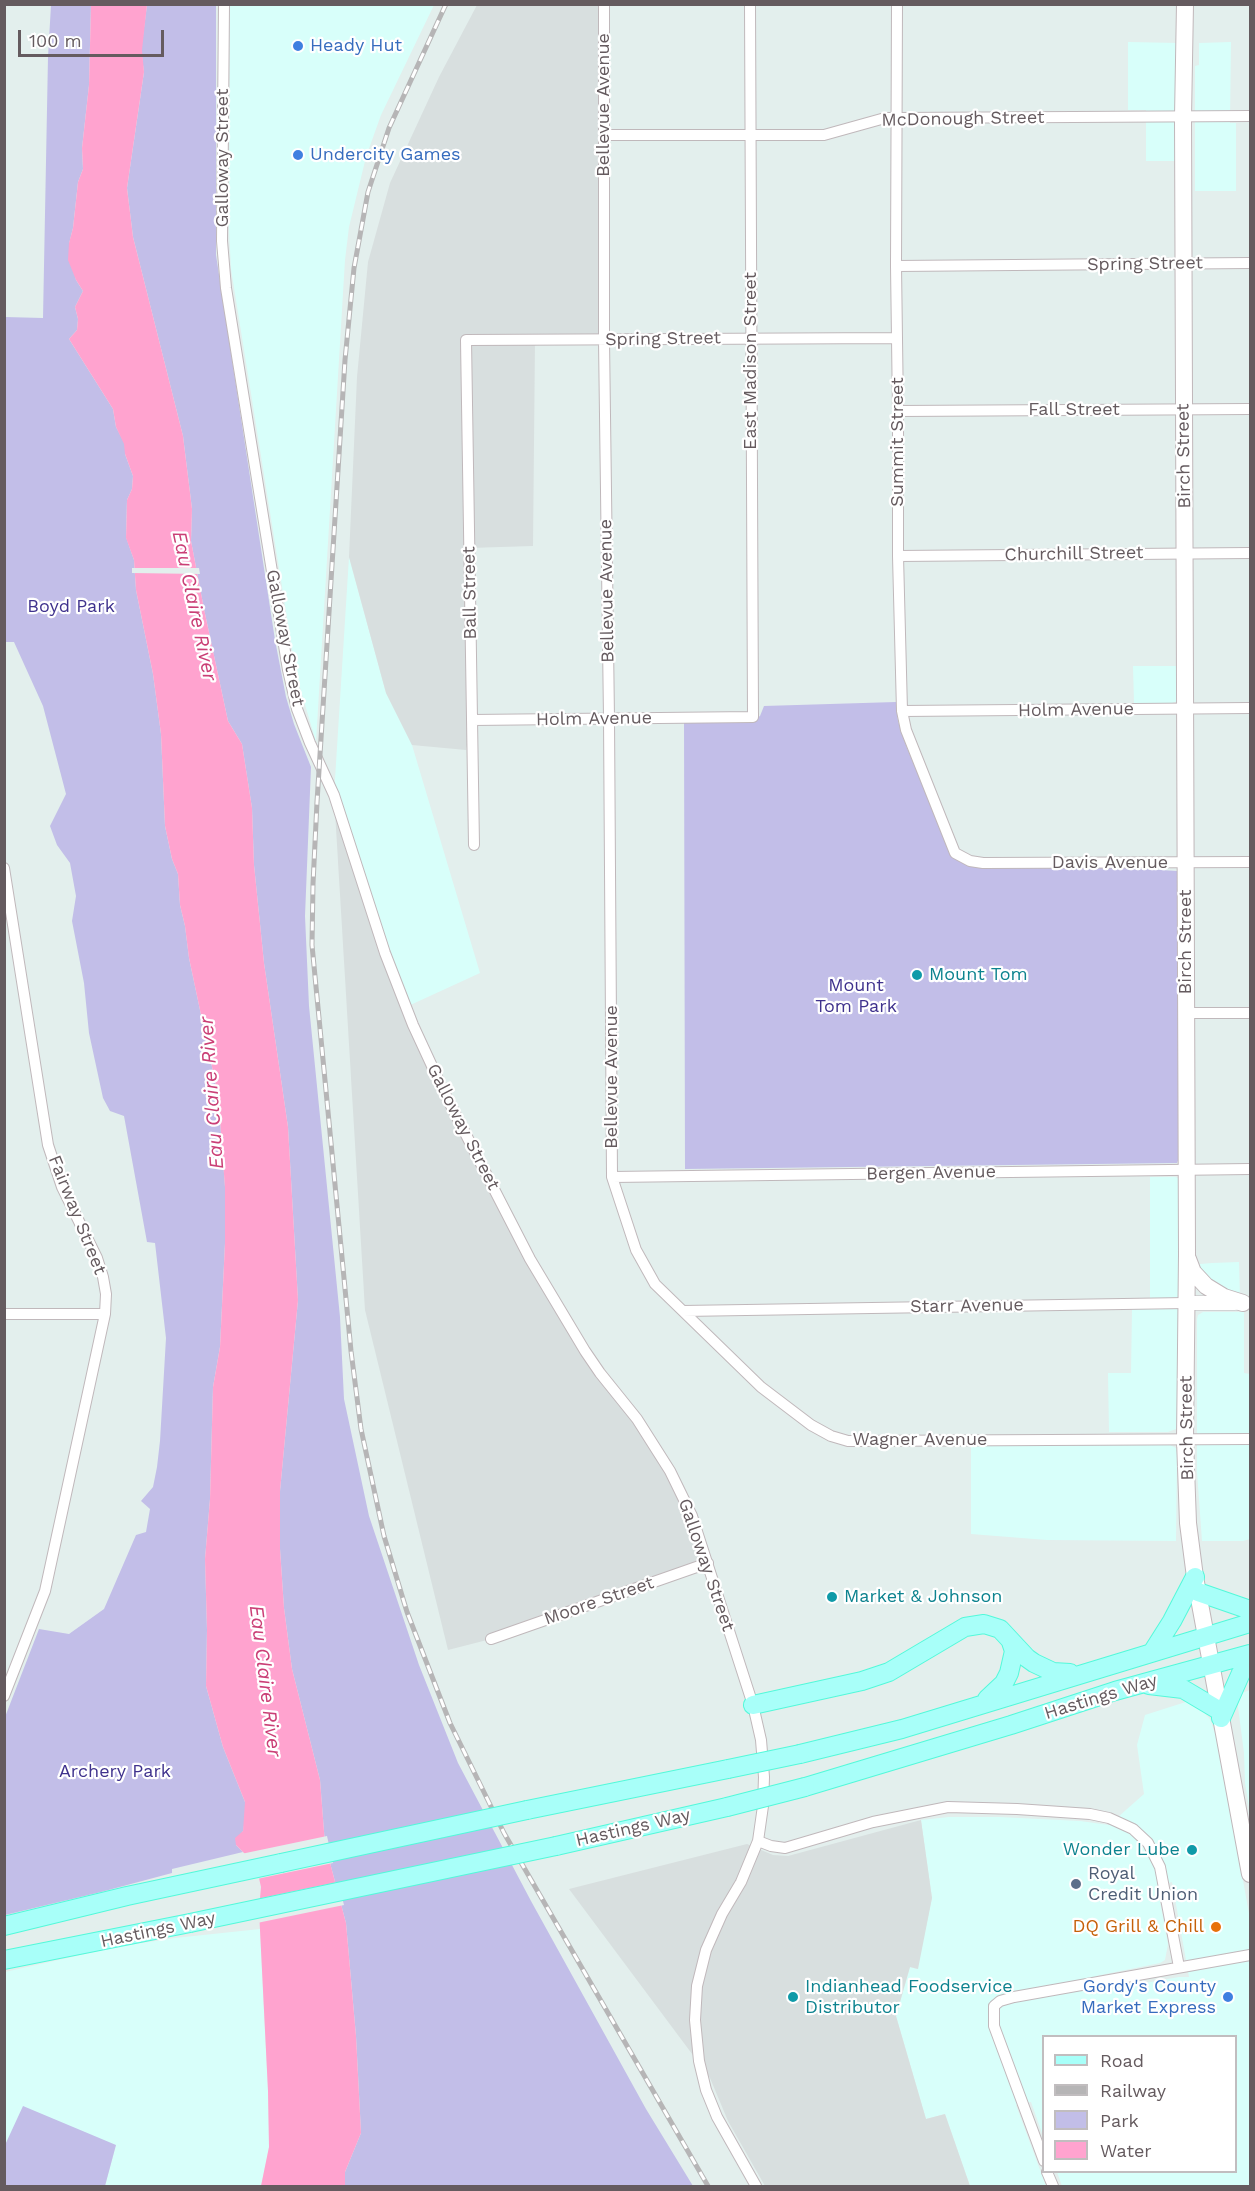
<!DOCTYPE html>
<style>
body{margin:0}
#map{position:relative;width:1255px;height:2191px;overflow:hidden;background:#e3efed;font-family:"Work Sans",sans-serif}
canvas{display:block}
.frame{position:absolute;inset:0;border:6px solid #655b5f;pointer-events:none}
.legend{position:absolute;left:1042px;top:2035px;width:195px;height:138px;box-sizing:border-box;background:#fff;border:2px solid #c1bdbf;margin:0;padding:8px 10px;list-style:none;font-size:18px;color:#655b5f}
.legend li{display:flex;align-items:center;gap:12px;height:30px}
.legend b{width:30px;border:2px solid #c1bdbf}
.scale{position:absolute;left:18px;top:30px;width:146px;height:27px;box-sizing:border-box;border:3px solid #655b5f;border-top:0;padding-left:8px;font-size:18px;line-height:21px;white-space:nowrap;color:#655b5f;-webkit-text-stroke:4px #fff;paint-order:stroke}
</style>
<div id="map">
<canvas width="1255" height="2191"></canvas>
<div class="frame"></div>
<ul class="legend">
<li><b style="height:8px;background:#a8fff9"></b>Road</li>
<li><b style="height:8px;background:#b6b5b6"></b>Railway</li>
<li><b style="height:16px;background:#c2bee8"></b>Park</li>
<li><b style="height:16px;background:#ffa3cf"></b>Water</li>
</ul>
<div class="scale">100 m</div>
</div>
<script>
const context = document.querySelector('canvas').getContext('2d');
context.lineJoin = 'round';
function fillPath(path, color) {
  context.fillStyle = color;
  context.fill(path, 'evenodd');
}
function toPath(rows) {
  const path = new Path2D();
  for (const r of rows) {
    path.moveTo(r[0], r[1]);
    for (let i = 2; i < r.length; i += 2) path.lineTo(r[i], r[i + 1]);
  }
  return path;
}
function strokePath(path, color, width, dash) {
  context.strokeStyle = color;
  context.lineWidth = width;
  context.lineCap = dash ? 'butt' : 'round';
  context.setLineDash(dash || []);
  context.stroke(path);
}
function drawText(font, color, halo, rows, align = 'center') {
  context.font = font + ' "Work Sans",sans-serif';
  context.lineWidth = 4.5;
  context.setLineDash([]);
  context.textBaseline = 'middle';
  context.strokeStyle = halo;
  context.fillStyle = color;
  for (const [text, x, y, turn = 0] of rows) {
    context.save();
    context.translate(x, y);
    context.rotate((+turn || 0) * Math.PI / 180);
    context.textAlign = isNaN(turn) ? turn : align;
    if (halo) context.strokeText(text, 0, 0);
    context.fillText(text, 0, 0);
    context.restore();
  }
}
fillPath(toPath([
 [230,5,434,5,381,115,366,157,349,227,345,260,316,742,296,674,231,269,229,229],
 [1128,42,1179,43,1180,161,1146,161,1146,110,1128,110],
 [1231,42,1230,123,1236,123,1236,191,1195,191,1195,66,1199,65,1199,43],
 [349,557,386,693,412,745,480,973,406,1007,334,795],
 [1133,666,1180,666,1178,701,1172,703,1134,703],
 [1150,1177,1175,1177,1178,1178,1179,1184,1177,1423,1176,1429,1168,1432,1109,1432,1108,1373,1131,1373,1132,1309,1150,1308],
 [1239,1262,1240,1298,1188,1265,1212,1263],
 [1203,1312,1244,1312,1244,1373,1250,1374,1250,1539,1243,1541,1202,1541,1197,1472,1197,1319,1198,1315],
 [1170,1445,1176,1448,1177,1455,1176,1541,1047,1540,971,1534,971,1446],
 [1250,1690,1250,1813,1245,1783,1244,1753,1238,1707,1239,1694],
 [1192,1700,1210,1719,1218,1742,1250,1919,1250,2186,1062,2186,1057,2172,1236,2172,1236,2036,1044,2036,1043,2136,1031,2102,1016,2105,1046,2186,970,2186,945,2114,926,2119,896,2016,910,1967,917,1969,932,1898,921,1820,949,1817,999,1817,1080,1821,1109,1825,1144,1794,1137,1745,1145,1715],
 [1172,1882,1189,1977,1179,1977,1100,1991,1096,1976,1160,1963,1165,1960,1168,1944,1157,1886],
 [260,1929,268,2091,269,2147,261,2186,105,2186,116,2145,5,2145,5,1972,116,1947,175,1938]
]), '#d8fffa');
fillPath(toPath([
 [477,5,604,5,604,340,535,340,533,546,469,548,472,720,466,750,412,745,386,693,349,557,357,377,368,262,390,183,439,77],
 [334,795,413,1025,530,1259,670,1471,708,1563,491,1639,448,1650,365,1310],
 [921,1820,932,1898,918,1969,910,1967,896,2016,926,2119,945,2114,970,2186,765,2186,728,2121,710,2078,569,1889,747,1844,773,1855,788,1856]
]), '#d8dfdf');
fillPath(toPath([
 [51,5,91,5,89,85,82,148,83,169,78,182,73,228,69,244,76,280,83,291,75,307,78,319,77,330,69,339,113,409,116,427,125,444,125,454,133,476,132,489,127,500,126,537,134,560,136,590,153,674,161,734,165,826,172,859,178,874,180,905,185,926,189,958,215,1081,220,1120,225,1187,225,1243,220,1347,213,1387,210,1499,205,1559,207,1630,206,1686,223,1747,245,1802,245,1821,243,1831,236,1845,243,1852,172,1869,172,1873,101,1892,5,1915,5,1717,39,1629,69,1634,104,1609,136,1535,146,1532,150,1509,141,1501,153,1487,157,1467,160,1441,166,1338,155,1243,147,1242,124,1116,110,1111,103,1098,89,1033,84,983,72,921,76,896,70,863,57,845,50,826,66,794,43,706,14,642,5,642,5,317,43,318,48,57],
 [147,5,216,5,216,255,275,640,286,697,294,724,311,767,305,916,309,1006,340,1317,344,1399,369,1516,419,1665,458,1763,531,1901,646,2109,693,2186,345,2186,345,2172,361,2133,356,2036,346,1923,325,1844,320,1780,292,1669,284,1608,280,1549,280,1491,298,1300,288,1127,264,963,254,865,252,808,242,744,228,721,204,609,191,541,192,509,183,436,133,237,127,188,144,72,141,50],
 [896,702,898,721,907,748,953,856,961,862,978,868,1112,867,1177,871,1179,874,1179,1158,1177,1163,685,1169,684,721,755,719,760,716,764,706],
 [23,2106,116,2145,105,2186,5,2186,5,2145]
]), '#c2bee8');
fillPath(toPath([
 [91,5,147,5,142,50,144,72,127,188,133,237,183,436,192,509,191,541,204,609,228,721,242,744,252,808,254,865,264,963,288,1127,298,1300,280,1491,280,1549,284,1608,292,1669,320,1780,325,1844,346,1923,356,2036,361,2133,345,2172,345,2186,261,2186,269,2147,268,2091,259,1910,261,1887,256,1865,236,1845,235,1838,243,1831,245,1802,223,1747,206,1686,207,1630,205,1559,210,1499,213,1387,220,1347,225,1243,225,1188,220,1120,215,1081,189,958,185,926,180,905,178,874,172,859,165,826,161,734,153,674,136,590,134,560,126,538,127,500,132,489,133,476,125,454,124,444,116,427,113,409,69,339,77,330,78,319,75,307,83,291,76,280,68,260,69,243,73,228,78,182,83,169,82,148,89,85]
]), '#ffa3cf');
fillPath(toPath([
 [132,568,199,568,200,574,132,573],
 [327,1836,333,1863,257,1879,253,1867,241,1854],
 [338,1882,344,1905,257,1923,257,1899]
]), '#e3efed');
const minor = toPath([
 [224,4,222,241,226,288,288,670,297,709,310,743,334,795,385,953,413,1025,444,1092,530,1259,585,1351,600,1373,637,1419,670,1471,692,1516,753,1705,761,1740,764,1777,763,1806,758,1841,741,1882,722,1914,706,1950,697,1986,695,2020,699,2061,706,2090,717,2117,756,2186],
 [604,4,604,340,609,718,612,1177,636,1250,655,1284,761,1387,811,1425,831,1436,848,1441,1250,1439],
 [897,4,896,266,898,411,898,556,902,711,906,730,955,853,970,861,983,863,1250,862],
 [604,135,824,135,885,118,897,118,1250,116],
 [896,266,1250,263],
 [898,411,1250,409],
 [898,556,1250,553],
 [902,711,1250,708],
 [472,720,753,717,750,4],
 [474,845,466,340,897,338],
 [4,868,48,1145,62,1187,97,1258,103,1277,106,1294,105,1314,45,1591,4,1696],
 [1186,1013,1250,1013],
 [612,1177,1250,1169],
 [683,1311,1186,1303],
 [4,1314,105,1314],
 [491,1639,708,1563],
 [758,1841,771,1846,785,1848,873,1822,948,1807,1017,1809,1090,1814,1109,1818,1133,1829,1148,1843,1160,1867,1179,1967],
 [1044,2161,994,2026,994,2006,1000,2001,1014,1997,1250,1955],
 [1047,2172,1053,2186]
]);
const tertiary = toPath([
 [1186,1303,1235,1303]
]);
const secondary = toPath([
 [1185,4,1183,117,1187,1254,1185,1440,1188,1523,1195,1577,1250,1874],
 [1188,1259,1193,1272,1206,1286,1224,1297,1243,1303]
]);
const primary = toPath([
 [1198,1592,1250,1610],
 [1153,1651,1172,1621,1195,1577],
 [1149,1685,1183,1689,1220,1711],
 [987,1699,1004,1683,1009,1673,1014,1651,1011,1642],
 [753,1705,862,1681,889,1672,965,1627,984,1624,1000,1629,1027,1658,1034,1663,1053,1672,1070,1673],
 [1221,1718,1241,1673,1250,1660],
 [800,1754,902,1729,1250,1623],
 [805,1787,1011,1725,1115,1691,1250,1654],
 [527,1810,728,1769],
 [556,1846,727,1807],
 [4,1926,127,1896,281,1863],
 [4,1960,190,1923]
]);
strokePath(minor, '#c0b8bb', 12);
strokePath(tertiary, '#c0b8bb', 15);
strokePath(secondary, '#c0b7ba', 18);
strokePath(primary, '#53f9da', 20);
strokePath(minor, '#fff', 10);
strokePath(tertiary, '#fff', 14);
strokePath(secondary, '#fff', 16);
strokePath(primary, '#a8fff9', 18);
const rail = toPath([
 [446,4,389,128,368,192,354,268,345,360,317,802,313,884,312,945,351,1351,361,1429,384,1536,407,1612,450,1723,504,1833,708,2186]
]);
strokePath(rail, '#b6b5b6', 5);
strokePath(rail, '#fff', 3, [9]);
const primaryBridge = toPath([
 [728,1769,800,1754],
 [727,1807,805,1787],
 [281,1863,527,1810],
 [190,1923,556,1846]
]);
strokePath(primaryBridge, '#53f9da', 20, []);
strokePath(primaryBridge, '#a8fff9', 18);
for (const [x, y, r, color] of [
 [298,46,6,"#3f7fe0"],
 [298,155,6,"#3f7fe0"],
 [917,975,6,"#0f9aa8"],
 [832,1597,6,"#0f9aa8"],
 [1192,1850,6,"#0f9aa8"],
 [1076,1884,6,"#5c6f8a"],
 [1216,1927,6,"#e8710a"],
 [793,1997,6,"#0f9aa8"],
 [1228,1997,6,"#3f7fe0"]
]) {
  const dot = new Path2D();
  dot.arc(x, y, r, 0, 2 * Math.PI);
  context.fillStyle = color;
  context.fill(dot);
  strokePath(dot, '#fff', 2);
}
drawText('18px', '#366cbe', '#fff', [
 ["Heady Hut",310,46],
 ["Undercity Games",310,155],
 ["Gordy's County",1216,1987,"right"],
 ["Market Express",1216,2008,"right"]
], 'left');
drawText('18px', '#655b5f', '#fff', [
 ["Bellevue Avenue",604,105,-90],
 ["McDonough Street",963,119,-1],
 ["Galloway Street",223,158,-90],
 ["Spring Street",1145,264,-1],
 ["Spring Street",663,339,-1],
 ["East Madison Street",751,361,-90],
 ["Fall Street",1074,410],
 ["Summit Street",898,442,-90],
 ["Birch Street",1184,456,-91],
 ["Churchill Street",1074,554,-1],
 ["Bellevue Avenue",607,591,-91],
 ["Ball Street",470,593,-91],
 ["Galloway Street",285,638,79],
 ["Holm Avenue",1076,710,-1],
 ["Holm Avenue",594,719,-1],
 ["Davis Avenue",1110,863],
 ["Birch Street",1186,942,-90],
 ["Bellevue Avenue",612,1077,-90],
 ["Galloway Street",463,1127,63],
 ["Bergen Avenue",931,1173,-1],
 ["Fairway Street",77,1215,68],
 ["Starr Avenue",967,1306,-1],
 ["Birch Street",1187,1428,-91],
 ["Wagner Avenue",920,1440],
 ["Galloway Street",706,1565,71],
 ["Moore Street",599,1601,-19],
 ["Hastings Way",1101,1697,-17],
 ["Hastings Way",633,1828,-13],
 ["Hastings Way",158,1930,-12]
]);
drawText('18px', '#3f328d', '#fff', [
 ["Boyd Park",71,607],
 ["Mount",856,986],
 ["Tom Park",856,1007],
 ["Archery Park",115,1772]
]);
drawText('18px', '#0d838f', '#fff', [
 ["Mount Tom",929,975],
 ["Market & Johnson",844,1597],
 ["Wonder Lube",1180,1850,"right"],
 ["Indianhead Foodservice",805,1987],
 ["Distributor",805,2008]
], 'left');
drawText('18px', '#4e5e75', '#fff', [
 ["Royal",1088,1874],
 ["Credit Union",1088,1895]
], 'left');
drawText('18px', '#c56008', '#fff', [
 ["DQ Grill & Chill",1204,1927]
], 'right');
drawText('italic 20px', '#ca3f76', '#fff', [
 ["Eau Claire River",194,606,78],
 ["Eau Claire River",212,1093,-94],
 ["Eau Claire River",265,1681,83]
]);
</script>
